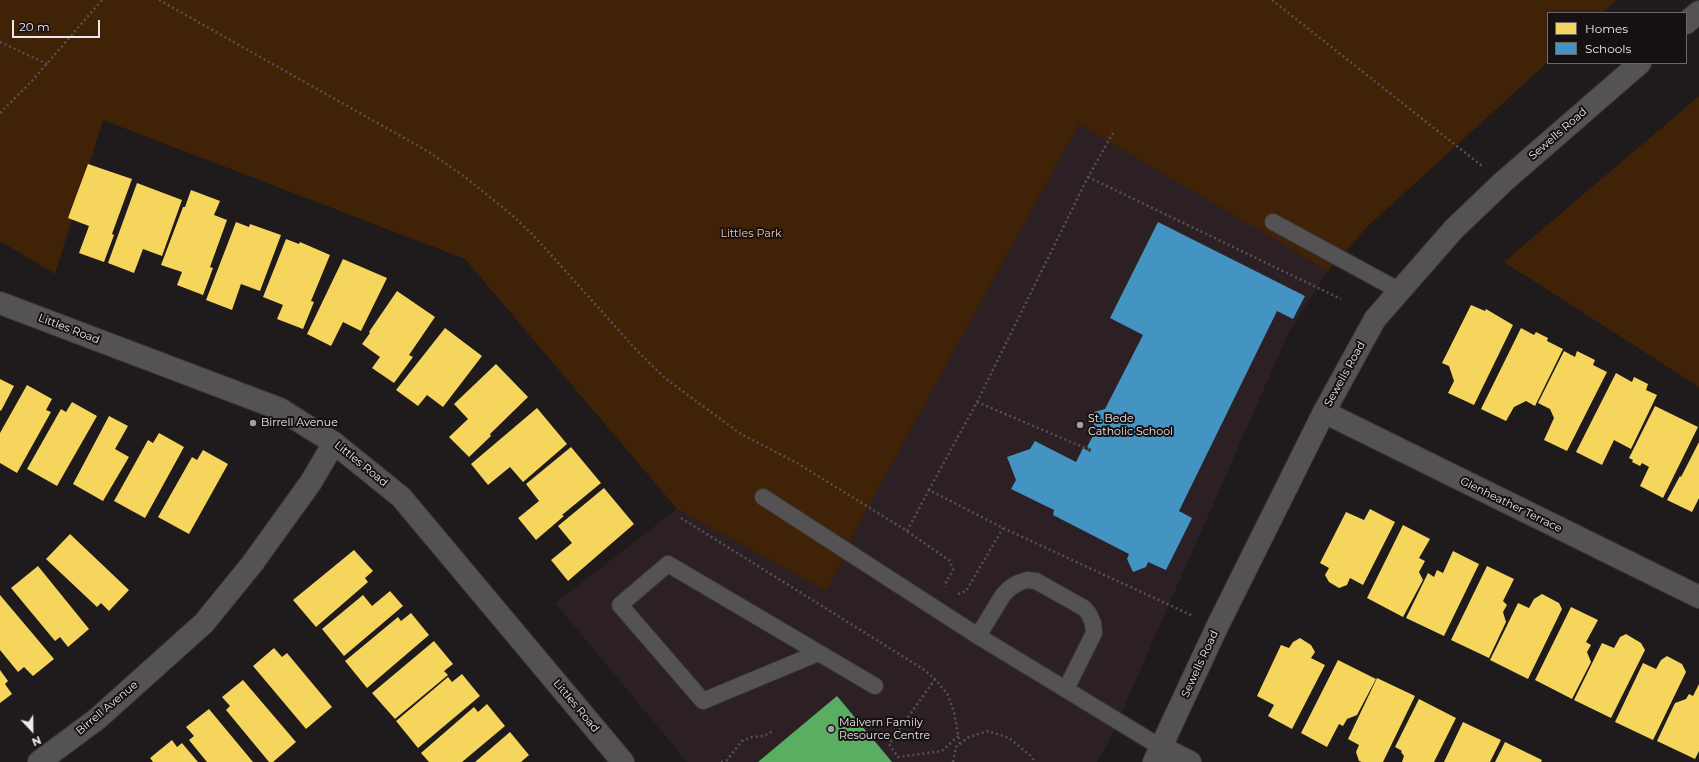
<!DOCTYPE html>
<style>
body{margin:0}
#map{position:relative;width:1699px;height:762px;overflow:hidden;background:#1f1a1c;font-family:Montserrat,sans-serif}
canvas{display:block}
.legend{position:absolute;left:1547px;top:12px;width:140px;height:52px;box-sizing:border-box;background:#161013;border:1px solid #6c6669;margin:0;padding:5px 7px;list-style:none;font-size:12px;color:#ece7e9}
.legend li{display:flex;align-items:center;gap:8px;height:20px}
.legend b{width:20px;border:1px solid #6c6669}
.north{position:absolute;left:12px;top:710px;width:40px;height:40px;-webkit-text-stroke:3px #161013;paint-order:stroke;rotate:158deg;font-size:11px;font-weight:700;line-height:16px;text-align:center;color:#ece7e9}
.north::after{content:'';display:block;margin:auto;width:14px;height:18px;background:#ece7e9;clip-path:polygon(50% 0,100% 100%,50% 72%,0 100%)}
.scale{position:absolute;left:12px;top:20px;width:88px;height:18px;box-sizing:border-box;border:2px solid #ece7e9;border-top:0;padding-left:5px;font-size:12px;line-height:14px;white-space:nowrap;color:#ece7e9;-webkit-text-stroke:3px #161013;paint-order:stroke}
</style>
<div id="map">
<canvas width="1699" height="762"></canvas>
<ul class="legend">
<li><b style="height:11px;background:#f6d55c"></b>Homes</li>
<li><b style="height:11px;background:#4393c3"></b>Schools</li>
</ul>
<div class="north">N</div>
<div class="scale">20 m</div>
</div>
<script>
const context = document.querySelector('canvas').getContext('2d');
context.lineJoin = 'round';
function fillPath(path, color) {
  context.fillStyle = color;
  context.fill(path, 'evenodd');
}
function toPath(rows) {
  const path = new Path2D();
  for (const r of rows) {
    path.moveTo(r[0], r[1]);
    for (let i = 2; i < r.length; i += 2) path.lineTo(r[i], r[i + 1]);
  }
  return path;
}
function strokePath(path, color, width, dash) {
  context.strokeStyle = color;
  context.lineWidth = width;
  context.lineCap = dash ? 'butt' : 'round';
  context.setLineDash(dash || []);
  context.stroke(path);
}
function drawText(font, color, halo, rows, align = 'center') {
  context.font = font + ' Montserrat,sans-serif';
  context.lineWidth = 4;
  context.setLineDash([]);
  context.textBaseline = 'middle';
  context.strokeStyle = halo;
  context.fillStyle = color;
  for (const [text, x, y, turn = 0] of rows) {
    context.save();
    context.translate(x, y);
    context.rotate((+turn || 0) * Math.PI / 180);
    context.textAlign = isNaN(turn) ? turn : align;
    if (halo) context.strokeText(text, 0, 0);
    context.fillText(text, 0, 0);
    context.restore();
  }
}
fillPath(toPath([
 [1079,124,1328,271,1289,332,1109,741,1097,762,687,762,555,603,677,509,827,591,862,518]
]), '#2c2024');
fillPath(toPath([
 [0,0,1617,0,1602,13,1548,13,1548,62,1368,226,1328,271,1079,124,862,518,827,591,677,509,465,259,103,120,55,274,0,241],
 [1699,96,1699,387,1504,262]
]), '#402206');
fillPath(toPath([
 [88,164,132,179,112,234,114,235,104,262,79,253,89,226,68,218],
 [137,183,182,200,162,256,143,249,134,273,108,263],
 [191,190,220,201,214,215,227,220,210,267,213,268,203,295,177,285,182,272,161,265,183,207,185,207],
 [236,222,249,227,250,224,281,235,260,291,241,284,232,310,206,300],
 [286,239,299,244,300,242,330,255,311,301,314,302,303,329,277,319,283,305,263,297],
 [343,259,387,278,361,331,343,322,331,346,307,334],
 [397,291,435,317,409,355,413,357,394,383,372,368,380,357,362,344,370,333,369,332],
 [1471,305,1485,311,1486,309,1513,325,1474,405,1448,393,1454,381,1449,366,1442,363],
 [445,328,482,356,443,407,427,395,418,406,396,390],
 [1521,328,1534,335,1536,332,1548,338,1547,341,1563,349,1535,406,1526,401,1514,407,1506,421,1481,409],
 [1564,351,1575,357,1577,351,1595,360,1593,365,1607,372,1567,451,1544,440,1554,418,1550,409,1538,403],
 [496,364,528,397,490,434,491,436,469,457,449,437,468,419,454,404],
 [1616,373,1632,382,1634,377,1648,384,1646,390,1657,395,1631,449,1614,440,1602,465,1576,452],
 [0,379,14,386,1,411,0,410],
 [27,385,52,399,46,410,51,412,17,473,0,463,0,433],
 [72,402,97,416,57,486,27,469,61,409,66,412],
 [1655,406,1698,427,1663,498,1640,486,1649,467,1642,463,1640,466,1632,462,1633,460,1629,458],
 [537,408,567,444,523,482,510,467,488,485,471,464],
 [109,416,128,426,115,449,129,457,103,501,73,484],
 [159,433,184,447,145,518,114,501,148,440,153,443],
 [1699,442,1699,498,1692,512,1667,500,1680,476,1681,477],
 [571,447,601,483,562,515,564,516,536,540,518,518,539,501,526,484],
 [203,450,228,464,189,534,158,517,192,457,197,460],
 [604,488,634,524,568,581,551,560,572,543,558,526],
 [1370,509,1395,522,1363,585,1350,578,1347,585,1339,588,1329,582,1325,575,1329,568,1320,563,1346,512,1364,520],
 [1403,525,1430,539,1419,558,1425,561,1419,572,1423,580,1403,617,1367,598],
 [70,534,129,590,109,611,101,603,97,607,46,559],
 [354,550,373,571,365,578,368,582,316,627,293,600],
 [1453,551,1479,564,1444,636,1406,618,1428,573,1434,577,1437,570,1443,573],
 [38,566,89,629,68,647,60,637,55,641,11,588],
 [1487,566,1514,579,1503,601,1507,605,1503,612,1506,622,1489,658,1451,640],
 [390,591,403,606,344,656,322,629,363,595,372,606],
 [1542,594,1559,603,1562,609,1528,679,1490,660,1518,603,1529,608,1534,599],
 [0,595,54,659,33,676,24,667,18,672,0,650],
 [1571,607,1598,620,1586,642,1591,645,1587,652,1591,662,1572,699,1535,680],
 [411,613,429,635,367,688,345,661,398,617,401,621],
 [1626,634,1641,643,1645,650,1611,718,1574,700,1602,643,1614,648,1620,637],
 [1300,638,1311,645,1315,652,1311,658,1325,665,1292,729,1268,716,1274,705,1257,696,1281,645,1289,648,1293,642],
 [434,641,453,664,444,671,448,675,395,719,372,693],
 [274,648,282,657,287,653,332,707,306,729,253,666],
 [1667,656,1682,664,1686,672,1653,740,1615,722,1643,663,1656,669,1661,660],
 [1338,660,1376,679,1357,715,1347,719,1343,726,1339,724,1327,747,1301,733],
 [0,670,8,681,5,684,12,694,0,703],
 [462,674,480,696,418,748,396,721,448,677,452,682],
 [1377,678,1415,696,1383,762,1362,762,1359,761,1356,752,1359,745,1348,739],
 [243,680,296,742,273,762,269,762,226,710,230,706,222,697],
 [1699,684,1699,751,1695,759,1657,741,1675,703,1686,699,1689,694,1693,696],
 [1419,699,1456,718,1434,762,1402,762,1404,756,1401,752,1402,751,1395,747],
 [487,704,505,726,462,762,429,762,421,753,474,707,478,712],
 [209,709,253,762,207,762,189,740,194,736,186,727],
 [1463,722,1501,740,1490,762,1444,762],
 [510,732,529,755,521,762,475,762],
 [172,740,177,747,182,743,198,762,153,762,150,758],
 [1505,742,1542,760,1541,762,1495,762]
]), '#f6d55c');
fillPath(toPath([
 [1158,222,1305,296,1293,319,1277,311,1179,511,1192,518,1166,570,1148,562,1146,567,1133,572,1127,559,1129,554,1053,515,1054,510,1011,489,1016,480,1007,457,1030,449,1035,441,1076,462,1083,448,1090,452,1091,449,1087,447,1096,430,1090,413,1105,409,1143,335,1110,318]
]), '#4393c3');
fillPath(toPath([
 [837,696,892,762,758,762]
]), '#5aae61');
const service = toPath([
 [1273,222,1400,291],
 [763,497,978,636,1162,748],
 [978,636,1003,595,1010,588,1018,583,1027,580,1036,581,1084,608,1089,614,1093,623,1094,633,1066,689],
 [818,653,703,701,620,605,668,564,875,686]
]);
const minor = toPath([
 [1324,412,1699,597],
 [1162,748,1190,762],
 [39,762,97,719,204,623,252,564,311,482,334,443]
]);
const tertiary = toPath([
 [1686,23,1699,12],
 [0,303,280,409,334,443,401,497,623,762],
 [1154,762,1217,627,1324,412,1375,319,1454,229,1503,182,1640,63]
]);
strokePath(service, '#393637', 18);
strokePath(minor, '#393637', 24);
strokePath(tertiary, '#393637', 24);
strokePath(toPath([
 [159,0,429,152,465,177,512,215,534,236,640,354,666,379,741,434,797,463,907,531,950,561,953,570,946,582,946,587],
 [1272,0,1482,166],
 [0,42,47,64],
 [0,113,31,82,102,0],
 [1088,177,1341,299],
 [977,402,1090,450],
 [929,490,977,402,1088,177,1113,133],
 [681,518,923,669,935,679,948,695,954,712,960,745],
 [907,531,929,490,1003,528,1193,616],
 [958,594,966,591,1003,528],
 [935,679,889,744,898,757,942,751,958,736],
 [721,762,727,760,742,741,752,737,764,736,773,731],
 [953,762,956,747,969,737,988,731,1009,738,1031,756,1035,762]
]), '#545253', 2.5, [2, 3]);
strokePath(service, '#555253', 16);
strokePath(minor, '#555253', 22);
strokePath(tertiary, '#555253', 22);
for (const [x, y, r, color] of [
 [253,423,4,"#a49fa1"],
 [1080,425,4,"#a49fa1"],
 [831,729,4,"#a49fa1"]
]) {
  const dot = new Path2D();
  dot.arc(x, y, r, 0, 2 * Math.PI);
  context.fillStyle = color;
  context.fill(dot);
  strokePath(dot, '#161013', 1.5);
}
drawText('11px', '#ece7e9', '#161013', [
 ["Sewells Road",1558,134,-41],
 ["Littles Road",69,329,21],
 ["Sewells Road",1345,374,-61],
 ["Littles Road",361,464,39],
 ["Glenheather Terrace",1511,505,26],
 ["Sewells Road",1200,664,-65],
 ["Littles Road",576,706,50],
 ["Birrell Avenue",107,708,-40]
]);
drawText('11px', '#fcc59a', '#161013', [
 ["Littles Park",751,234]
]);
drawText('11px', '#ece7e9', '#161013', [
 ["St. Bede",1088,419],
 ["Catholic School",1088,432],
 ["Birrell Avenue",261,423],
 ["Malvern Family",839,723],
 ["Resource Centre",839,736]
], 'left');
</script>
